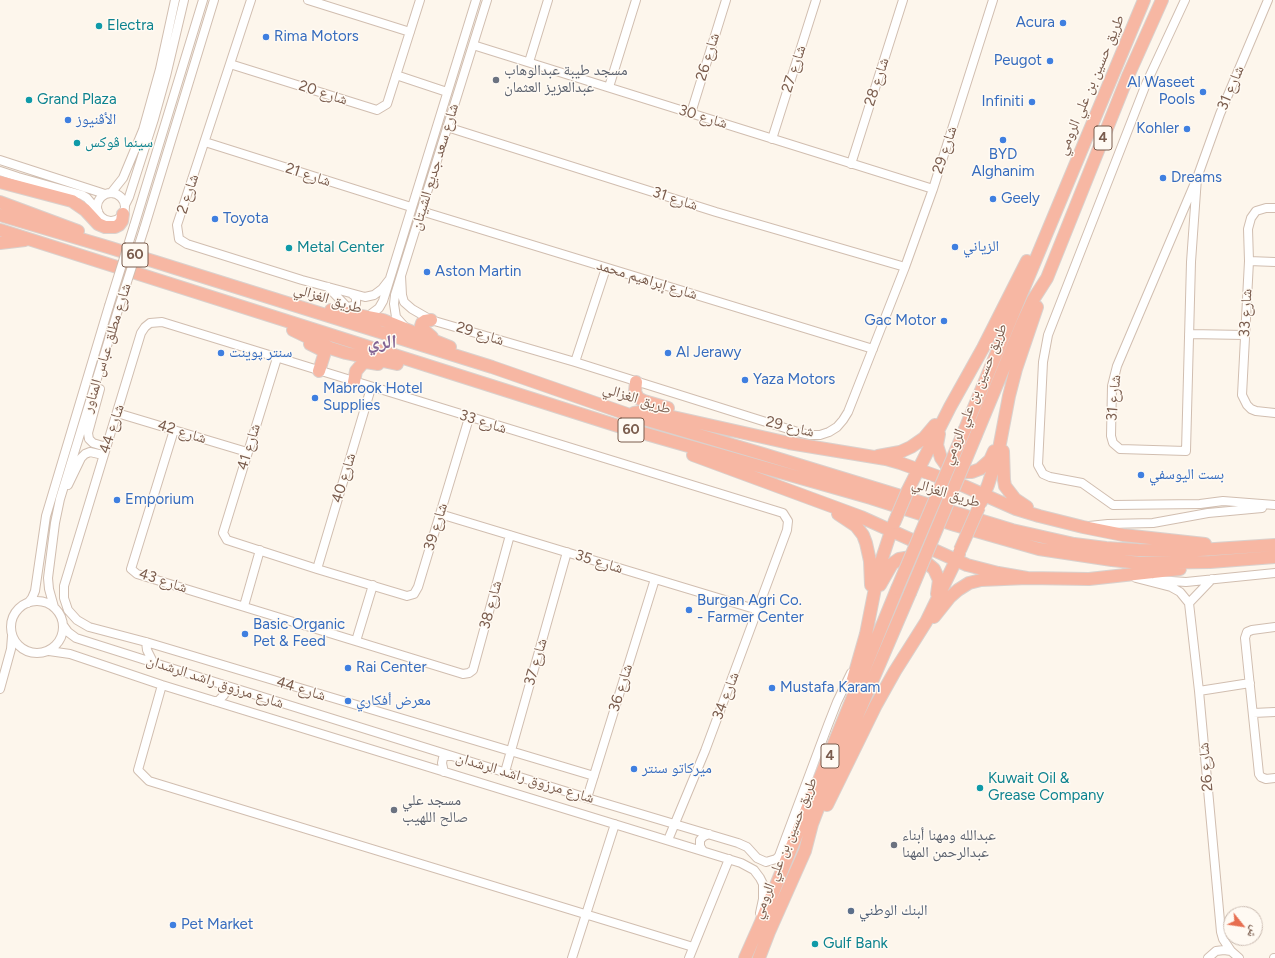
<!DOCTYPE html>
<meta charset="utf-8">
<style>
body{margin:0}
#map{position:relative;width:1275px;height:958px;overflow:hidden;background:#fdf6ec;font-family:Figtree,"Noto Naskh Arabic",sans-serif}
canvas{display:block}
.north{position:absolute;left:1223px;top:906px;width:40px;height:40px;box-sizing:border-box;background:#fffaf3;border:1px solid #cabbb1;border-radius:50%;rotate:120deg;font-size:11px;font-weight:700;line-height:16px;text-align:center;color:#7a5c4d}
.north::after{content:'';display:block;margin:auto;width:14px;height:18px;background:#e76f51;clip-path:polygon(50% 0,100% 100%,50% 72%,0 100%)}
</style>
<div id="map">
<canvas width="1275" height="958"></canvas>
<div class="north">ش</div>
</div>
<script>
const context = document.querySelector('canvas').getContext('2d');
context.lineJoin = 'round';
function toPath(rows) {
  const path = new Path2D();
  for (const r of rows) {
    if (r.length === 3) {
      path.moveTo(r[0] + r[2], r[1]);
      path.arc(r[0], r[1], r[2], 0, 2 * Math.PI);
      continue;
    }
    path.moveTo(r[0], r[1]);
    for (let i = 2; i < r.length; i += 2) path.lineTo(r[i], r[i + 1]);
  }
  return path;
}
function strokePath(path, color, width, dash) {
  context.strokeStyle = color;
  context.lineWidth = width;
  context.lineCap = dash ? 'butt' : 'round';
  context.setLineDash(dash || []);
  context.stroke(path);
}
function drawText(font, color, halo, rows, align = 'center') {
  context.font = font + ' Figtree,"Noto Naskh Arabic",sans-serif';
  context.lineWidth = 3;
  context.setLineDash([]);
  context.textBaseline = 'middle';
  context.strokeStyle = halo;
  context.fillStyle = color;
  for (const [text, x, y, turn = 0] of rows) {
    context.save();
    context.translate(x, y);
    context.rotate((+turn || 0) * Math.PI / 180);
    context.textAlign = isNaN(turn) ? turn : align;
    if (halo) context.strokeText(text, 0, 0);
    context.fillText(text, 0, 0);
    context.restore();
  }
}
const minor = toPath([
 [251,0,177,225,179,239,187,244,302,280,365,297,374,295,382,289,389,280],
 [308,0,410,32],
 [1185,0,1146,84,1048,335,1043,362,1038,465,1043,474,1050,477,1082,483,1113,505,1200,504,1223,501,1275,505],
 [473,45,933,189],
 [529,62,548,0],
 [230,64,377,110,387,104,420,0],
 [396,75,447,92],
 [609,87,636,0],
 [691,113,726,0],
 [447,127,716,212,905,267],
 [772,139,816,0],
 [205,142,411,207],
 [0,160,105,194],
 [851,164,903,0],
 [0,171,18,177,82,195,87,198,98,211],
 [1197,178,1191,262,1186,451,1120,449,1113,443,1111,436,1112,386,1117,366,1197,178,1220,114,1268,0],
 [111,193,123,178,143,130,160,69,175,0],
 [111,207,14],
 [125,205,129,197,154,119,166,76,184,0],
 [1275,208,1266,208,1256,211,1251,218,1248,229,1249,261,1242,395,1247,405,1251,409,1256,411,1275,413],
 [421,211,873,349],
 [134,226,203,0],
 [144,229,214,0],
 [1249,261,1275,262],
 [401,276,402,295,404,302,412,309,431,320,575,362,801,433,810,435,820,435,829,432,837,427,843,420,848,412,905,267,933,189,993,0],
 [328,287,347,307,353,306,356,304,356,297,352,294],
 [367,317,379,308,383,301,476,0],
 [405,327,396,317,394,304,395,295,487,0],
 [1189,334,1245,335],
 [277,358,223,533,227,540,317,569,407,596,414,594,418,587,469,418],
 [575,362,606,268],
 [100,389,88,433,89,439,93,443,106,447],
 [117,413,247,452],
 [174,430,131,569,137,574,463,674,469,673,473,670,510,535],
 [68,485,81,458,85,454,90,452,103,455],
 [440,514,758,610],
 [1089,526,1108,524,1153,523,1208,513,1262,508],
 [317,569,371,388],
 [1136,578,1171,587,1180,592,1189,603,1199,691,1221,932,1223,939,1231,951],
 [1157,580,1186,582,1275,573],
 [37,627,26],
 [28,603,32,598,35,591,46,516,109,306],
 [1189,603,1212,579],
 [244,606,260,550],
 [54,607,49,589,48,578,55,523,60,499,118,310],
 [63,625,68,632,76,638,221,684,587,798,738,843,747,847,757,858,766,862,776,859,779,856,828,725,837,702,851,673],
 [1275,627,1252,630,1247,632,1245,638,1259,774,1261,777,1266,779,1275,778],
 [356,641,373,585],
 [146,642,147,650,153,662],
 [49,651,70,654,162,685,741,863,754,870,760,878,763,884,763,899,760,913],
 [162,685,138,770,149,781,693,947],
 [0,689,11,649,12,636],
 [1199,691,1250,683],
 [214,701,218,701,224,695,224,691,221,684],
 [1253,713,1275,712],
 [444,772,442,763,443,758,446,756,451,756],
 [505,772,567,552],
 [594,776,146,642,89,627,77,620,68,610,64,598,64,586,141,333,145,327,150,323,162,322,783,513,788,521,787,530,705,751,668,840],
 [587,798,655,579],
 [703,851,700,846,700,840,704,836,709,834],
 [572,958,615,824],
 [689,958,729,859],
 [1208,958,1216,951,1224,950,1231,951,1239,958],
 [1274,958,1275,958]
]);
const highway = toPath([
 [0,182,72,201,85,210,98,224,105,227,115,227,119,225,122,221,123,214],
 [0,202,78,231],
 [0,215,111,248,492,367,627,414,763,454,1012,530,1074,544,1106,548,1138,550,1185,551,1275,545],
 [0,230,618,426,871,498,955,525,1039,549,1112,560,1140,563,1210,562,1275,557],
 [0,243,25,240],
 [331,310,383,320,450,347],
 [431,320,425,321,422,323,421,326,425,331,432,337],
 [293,330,330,348,346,353,397,364],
 [310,344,322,350,324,355,319,371],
 [354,382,356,371,362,364,366,362,378,364],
 [636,382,635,392,638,398,644,401,668,408],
 [634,413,646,411,789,443,886,459,900,463,964,486,1016,509,1039,516,1083,527,1123,535,1205,544],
 [965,429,1144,0],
 [939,434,937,445,941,458,946,465,958,472,972,472,980,469,990,460,994,451],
 [976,435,1022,324,1033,300,1047,278,1128,76,1162,0],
 [1003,451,1004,480,1005,486,1015,499,1027,507],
 [693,455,861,517,967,565,998,573,1027,578],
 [878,456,900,452,911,447,924,438,935,425],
 [908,490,950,407,983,348,1027,261],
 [981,502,988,485,998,454,1009,396,1016,369,1037,307],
 [838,514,856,526,863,535,866,543,870,561,871,585],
 [880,585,892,564,899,559,911,557,928,564,934,569,939,580,937,594],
 [934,617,950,597,958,590,969,583,981,580,1027,578,1089,579,1180,569],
 [852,683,866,634,879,568,893,525],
 [827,805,876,705,895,671,926,622,959,554],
 [745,958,761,922,897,589],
 [759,958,769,932,805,851,812,824,822,798,910,593]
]);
strokePath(minor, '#d1beb0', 10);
strokePath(highway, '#dad1cd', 14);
strokePath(minor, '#fff', 8);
strokePath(highway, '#f7b7a3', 12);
const minorBridge = toPath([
 [109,306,134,226],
 [118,310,144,229]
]);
const highwayBridge = toPath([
 [894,523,908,490],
 [960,550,979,507],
 [897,589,965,429],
 [910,593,976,435]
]);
strokePath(minorBridge, '#d1beb0', 10, []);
strokePath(highwayBridge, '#dad1cd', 14, []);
strokePath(minorBridge, '#fff', 8);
strokePath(highwayBridge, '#f7b7a3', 12);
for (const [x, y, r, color] of [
 [1063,23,4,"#3f7fe0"],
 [99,26,4,"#0f9aa8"],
 [266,37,4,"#3f7fe0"],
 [1050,61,4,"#3f7fe0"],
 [496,80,4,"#6b7280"],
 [1203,92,4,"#3f7fe0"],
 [29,100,4,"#0f9aa8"],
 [1032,102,4,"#3f7fe0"],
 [68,120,4,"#3f7fe0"],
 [1187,129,4,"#3f7fe0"],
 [1003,140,4,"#3f7fe0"],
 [77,143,4,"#0f9aa8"],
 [1163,178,4,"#3f7fe0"],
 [993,199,4,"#3f7fe0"],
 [215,219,4,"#3f7fe0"],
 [955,247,4,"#3f7fe0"],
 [289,248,4,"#0f9aa8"],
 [427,272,4,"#3f7fe0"],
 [944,321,4,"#3f7fe0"],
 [221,353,4,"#3f7fe0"],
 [668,353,4,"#3f7fe0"],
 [745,380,4,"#3f7fe0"],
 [315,398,4,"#3f7fe0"],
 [1141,475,4,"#3f7fe0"],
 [117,500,4,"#3f7fe0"],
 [689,610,4,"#3f7fe0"],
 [245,634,4,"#3f7fe0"],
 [348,668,4,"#3f7fe0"],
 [772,688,4,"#3f7fe0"],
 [348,701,4,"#3f7fe0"],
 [634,769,4,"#3f7fe0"],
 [980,788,4,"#0f9aa8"],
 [394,810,4,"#6b7280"],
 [894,845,4,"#6b7280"],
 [851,911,4,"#5c6f8a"],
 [173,925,4,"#3f7fe0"],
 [815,944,4,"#0f9aa8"]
]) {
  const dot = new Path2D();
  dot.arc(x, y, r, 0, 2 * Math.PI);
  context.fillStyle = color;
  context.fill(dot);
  strokePath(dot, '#fffaf3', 1.5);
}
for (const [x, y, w] of [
 [1103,138,18],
 [135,255,26],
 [631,430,26],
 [830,756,18]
]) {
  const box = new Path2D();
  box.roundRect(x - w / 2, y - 12, w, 24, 3);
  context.fillStyle = '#fffaf3';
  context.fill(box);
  strokePath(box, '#7a5c4d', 1);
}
drawText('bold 14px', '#7a5c4d', null, [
 ["4",1103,138],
 ["60",135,255],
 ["60",631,430],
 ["4",830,756]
]);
drawText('15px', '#366cbe', '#fffaf3', [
 ["Acura",1055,23,"right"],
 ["Rima Motors",274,37],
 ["Peugot",1042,61,"right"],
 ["Al Waseet",1195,83,"right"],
 ["Pools",1195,100,"right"],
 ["Infiniti",1024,102,"right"],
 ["الأڤنيوز",76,120],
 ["Kohler",1179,129,"right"],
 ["BYD",1003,155,"center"],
 ["Alghanim",1003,172,"center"],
 ["Dreams",1171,178],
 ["Geely",1001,199],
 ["Toyota",223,219],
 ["الزياني",963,247],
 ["Aston Martin",435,272],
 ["Gac Motor",936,321,"right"],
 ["سنتر پوينت",229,353],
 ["Al Jerawy",676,353],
 ["Yaza Motors",753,380],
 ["Mabrook Hotel",323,389],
 ["Supplies",323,406],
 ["بست اليوسفي",1149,475],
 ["Emporium",125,500],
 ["Burgan Agri Co.",697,601],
 ["- Farmer Center",697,618],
 ["Basic Organic",253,625],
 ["Pet & Feed",253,642],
 ["Rai Center",356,668],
 ["Mustafa Karam",780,688],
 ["معرض أفكاري",356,701],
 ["ميركاتو سنتر",642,769],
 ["Pet Market",181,925]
], 'left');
drawText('15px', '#0d838f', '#fffaf3', [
 ["Electra",107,26],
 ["Grand Plaza",37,100],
 ["سينما ڤوكس",85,143],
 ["Metal Center",297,248],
 ["Kuwait Oil &",988,779],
 ["Grease Company",988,796],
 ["Gulf Bank",823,944]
], 'left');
drawText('15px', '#7a5c4d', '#fffaf3', [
 ["شارع 26",708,57,-73],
 ["شارع 27",794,69,-72],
 ["شارع 28",877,82,-72],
 ["طريق حسين بن علي الرومي",1091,85,-67],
 ["شارع 31",1231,88,-67],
 ["شارع 20",323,93,18],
 ["شارع 30",703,117,17],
 ["شارع 29",945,150,-72],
 ["شارع سعد جديع الشيتان",435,167,-73],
 ["شارع 21",308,175,18],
 ["شارع 2",188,194,-72],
 ["شارع 31",675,199,18],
 ["شارع إبراهيم محمد",647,280,17],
 ["طريق الغزالي",328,299,17],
 ["شارع 33",1246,313,-87],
 ["شارع 29",480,334,17],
 ["شارع مطلق عباس المناور",107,348,-73],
 ["طريق حسين بن علي الرومي",975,394,-68],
 ["شارع 31",1114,398,-85],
 ["طريق الغزالي",637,399,18],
 ["شارع 33",483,422,17],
 ["شارع 29",790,427,13],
 ["شارع 44",112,429,-72],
 ["شارع 42",182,432,17],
 ["شارع 41",249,447,-73],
 ["شارع 40",344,478,-73],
 ["طريق الغزالي",946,493,17],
 ["شارع 39",436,527,-73],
 ["شارع 35",599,562,17],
 ["شارع 43",163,581,18],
 ["شارع 38",491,605,-75],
 ["شارع 37",536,662,-74],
 ["شارع مرزوق راشد الرشدان",215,682,18],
 ["شارع 36",621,688,-73],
 ["شارع 44",301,689,17],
 ["شارع 34",726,696,-69],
 ["شارع 26",1206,767,-95],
 ["شارع مرزوق راشد الرشدان",525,778,17],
 ["طريق حسين بن علي الرومي",785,848,-68]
]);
drawText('15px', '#5b616d', '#fffaf3', [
 ["مسجد طيبة عبدالوهاب",504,71],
 ["عبدالعزيز العثمان",504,88],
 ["مسجد علي",402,801],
 ["صالح اللهيب",402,818],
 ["عبدالله ومهنا أبناء",902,836],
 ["عبدالرحمن المهنا",902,853]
], 'left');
drawText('15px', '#4e5e75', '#fffaf3', [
 ["البنك الوطني",859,911]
], 'left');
drawText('bold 19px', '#846695', '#fffaf3', [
 ["الري",382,342]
]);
</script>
